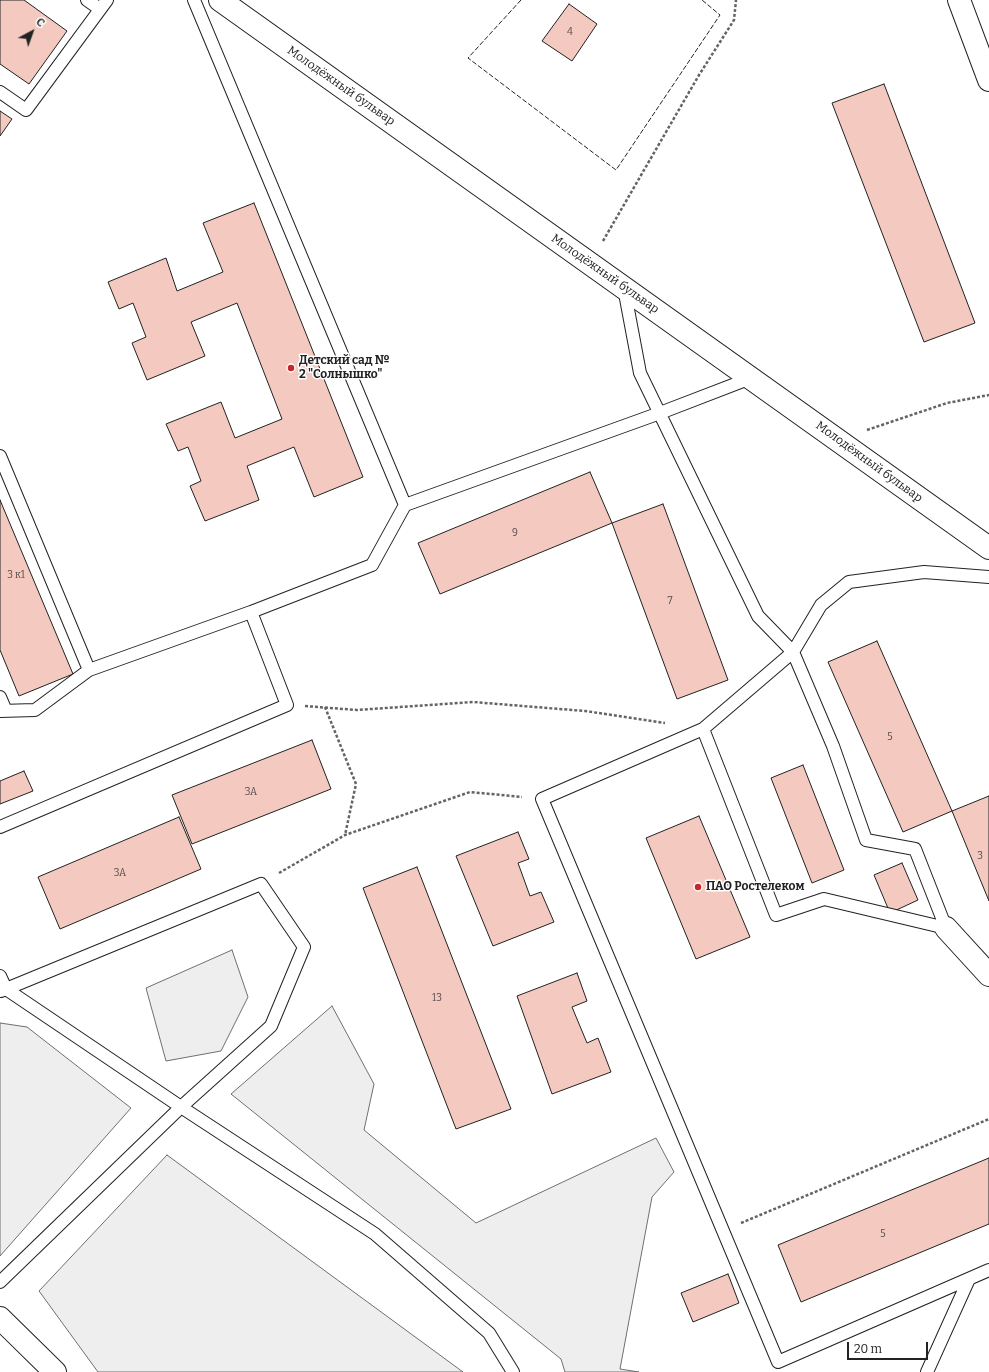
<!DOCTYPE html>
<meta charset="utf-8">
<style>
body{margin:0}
#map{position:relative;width:989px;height:1372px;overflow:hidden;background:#fff;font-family:Bitter,serif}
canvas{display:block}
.north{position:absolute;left:12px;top:12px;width:40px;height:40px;-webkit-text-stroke:3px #fff;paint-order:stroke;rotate:41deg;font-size:11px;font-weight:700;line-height:16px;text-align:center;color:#222}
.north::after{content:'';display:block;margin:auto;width:14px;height:18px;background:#222;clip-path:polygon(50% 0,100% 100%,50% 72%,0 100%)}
.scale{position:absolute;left:847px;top:1342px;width:81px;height:18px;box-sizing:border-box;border:2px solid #222;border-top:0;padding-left:5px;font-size:12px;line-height:14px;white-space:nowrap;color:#222;-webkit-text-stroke:3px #fff;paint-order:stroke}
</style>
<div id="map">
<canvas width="989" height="1372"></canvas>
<div class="north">С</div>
<div class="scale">20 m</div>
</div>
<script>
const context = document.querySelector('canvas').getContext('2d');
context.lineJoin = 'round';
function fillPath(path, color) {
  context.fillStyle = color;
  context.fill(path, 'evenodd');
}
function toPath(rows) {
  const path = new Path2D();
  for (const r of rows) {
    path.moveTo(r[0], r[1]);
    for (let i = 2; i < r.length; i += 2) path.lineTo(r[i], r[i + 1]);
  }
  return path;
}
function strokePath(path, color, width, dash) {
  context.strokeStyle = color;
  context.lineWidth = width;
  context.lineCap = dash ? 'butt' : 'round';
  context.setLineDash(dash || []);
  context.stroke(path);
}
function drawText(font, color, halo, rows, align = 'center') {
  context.font = font + ' Bitter,serif';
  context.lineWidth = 3;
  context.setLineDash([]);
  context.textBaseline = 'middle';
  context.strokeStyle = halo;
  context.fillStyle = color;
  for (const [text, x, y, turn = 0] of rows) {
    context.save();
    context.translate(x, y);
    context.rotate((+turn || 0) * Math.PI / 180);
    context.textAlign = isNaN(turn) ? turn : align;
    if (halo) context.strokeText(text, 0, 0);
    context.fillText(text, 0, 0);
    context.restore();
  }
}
const green = toPath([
 [232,950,248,997,221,1051,166,1061,146,988,232,950],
 [332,1006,374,1084,364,1130,476,1223,656,1138,674,1172,652,1197,620,1369,639,1372,565,1372,561,1359,231,1094,332,1006],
 [0,1023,27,1027,131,1108,0,1256,0,1023],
 [167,1155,463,1372,98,1372,39,1291,167,1155]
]);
fillPath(green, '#eee');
strokePath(green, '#6f6f6f', 1);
const building = toPath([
 [0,0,24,0,67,31,29,84,0,64,0,0],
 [569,4,597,24,572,61,542,41,569,4],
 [884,84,975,323,924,342,832,103,884,84],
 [0,111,12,119,0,136,0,111],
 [254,203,363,477,314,497,294,447,247,466,259,500,205,521,190,486,201,481,188,447,178,451,166,424,221,402,235,438,282,419,237,303,191,322,205,356,147,380,132,343,146,337,133,303,119,309,108,282,166,258,177,291,223,272,203,223,254,203],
 [590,472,612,523,440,594,418,543,590,472],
 [0,500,73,674,19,696,0,650,0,500],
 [663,504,728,680,677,699,612,523,663,504],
 [877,641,952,811,903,832,828,662,877,641],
 [312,740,331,789,192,844,172,795,312,740],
 [803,765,844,870,812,883,771,778,803,765],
 [24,771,33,791,0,804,0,781,24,771],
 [989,796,989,901,952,811,989,796],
 [699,816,750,937,696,959,646,838,699,816],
 [179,817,201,869,60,929,38,877,179,817],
 [518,832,529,859,518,863,530,896,541,892,554,922,493,946,456,856,518,832],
 [902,863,918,900,890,913,874,875,902,863],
 [417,867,511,1109,456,1129,363,888,417,867],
 [577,973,587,1001,572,1007,587,1043,598,1038,611,1072,552,1094,517,996,577,973],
 [989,1158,989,1224,801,1302,778,1245,989,1158],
 [728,1274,739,1303,693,1322,681,1293,728,1274]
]);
fillPath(building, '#f3c9c0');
strokePath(building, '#222', 1);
const lane = toPath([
 [87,0,100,9],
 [0,92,26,110,107,0],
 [624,288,640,373,758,616,793,652,833,746,866,840,915,849,946,928],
 [0,456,89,670,251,612],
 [405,505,660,413,751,378],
 [989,577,924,572,849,582,821,605,793,652,703,729,542,799,778,1362,989,1270],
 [0,697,6,711],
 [0,711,35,710,89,670],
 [703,729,776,915,824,899,946,928],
 [0,827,287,705,251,612,372,565,405,505,194,0],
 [0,976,6,989,261,884,304,947,271,1026,181,1107,0,1282],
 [1,991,6,989,181,1107,375,1234,489,1333,513,1372],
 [927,1372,969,1279]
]);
const street = toPath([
 [220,0,989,548],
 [959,0,989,80],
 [946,928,989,975]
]);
const secondary = toPath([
 [0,1318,55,1372]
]);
strokePath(lane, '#222', 14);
strokePath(street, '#222', 24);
strokePath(secondary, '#222', 24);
strokePath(toPath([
 [603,241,699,75,734,20,736,0],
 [867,430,947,403,989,395],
 [305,706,357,710,473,702,585,711,665,723],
 [325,707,356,784,345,835],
 [279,873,345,835,470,792,522,797],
 [741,1223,989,1119]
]), '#646464', 2.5, [3, 2]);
strokePath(lane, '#fff', 12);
strokePath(street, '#fff', 22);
strokePath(secondary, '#fff', 22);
strokePath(toPath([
 [521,0,468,58,616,170,720,15,702,0]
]), '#222', 1, [5, 2]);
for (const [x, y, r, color] of [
 [291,368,4,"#c62828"],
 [698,887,4,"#c62828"]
]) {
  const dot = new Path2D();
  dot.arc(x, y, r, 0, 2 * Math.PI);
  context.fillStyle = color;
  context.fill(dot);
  strokePath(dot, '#fff', 1.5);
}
drawText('10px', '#564c4a', null, [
 ["4",570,32],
 ["9",515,533],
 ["3 к1",16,575],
 ["7",670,601],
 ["5",890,737],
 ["3А",251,792],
 ["3",980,856],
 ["3А",120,873],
 ["13",437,998],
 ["5",883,1234]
]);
drawText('12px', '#222', '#fff', [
 ["Молодёжный бульвар",341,86,35],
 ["Молодёжный бульвар",605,274,35],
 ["Молодёжный бульвар",869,462,36]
]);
drawText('bold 12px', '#222', '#fff', [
 ["Детский сад №",299,361],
 ["2 \"Солнышко\"",299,375],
 ["ПАО Ростелеком",706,887]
], 'left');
</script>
